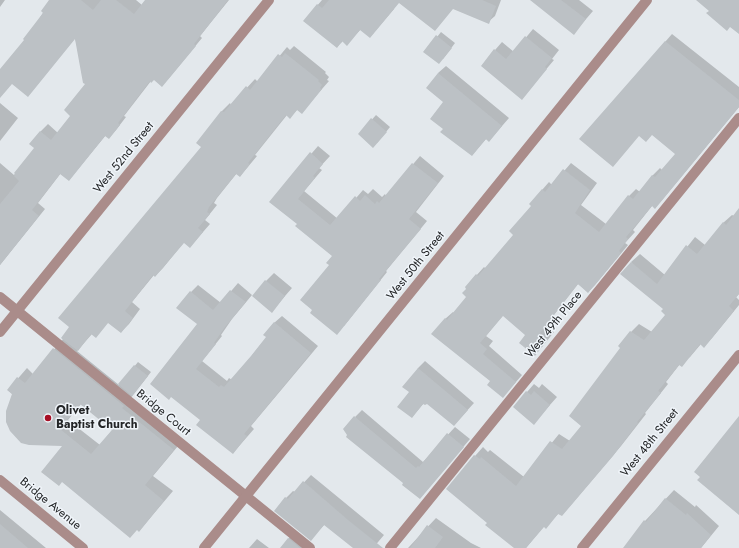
<!DOCTYPE html>
<style>
body{margin:0}
canvas{display:block;background:#e3e8ec}
</style>
<canvas width="739" height="548"></canvas>
<script>
const context = document.querySelector('canvas').getContext('2d');
context.lineJoin = 'round';
function fillPath(path, color) {
  context.fillStyle = color;
  context.fill(path, 'evenodd');
}
function toPath(rows) {
  const path = new Path2D();
  for (const r of rows) {
    path.moveTo(r[0], r[1]);
    for (let i = 2; i < r.length; i += 2) path.lineTo(r[i], r[i + 1]);
  }
  return path;
}
function strokePath(path, color, width, dash) {
  context.strokeStyle = color;
  context.lineWidth = width;
  context.lineCap = dash ? 'butt' : 'round';
  context.setLineDash(dash || []);
  context.stroke(path);
}
function drawText(font, color, halo, rows, align = 'center') {
  context.font = font + ' Jost,sans-serif';
  context.lineWidth = 3;
  context.setLineDash([]);
  context.textBaseline = 'middle';
  context.strokeStyle = halo;
  context.fillStyle = color;
  for (const [text, x, y, turn = 0] of rows) {
    context.save();
    context.translate(x, y);
    context.rotate((+turn || 0) * Math.PI / 180);
    context.textAlign = isNaN(turn) ? turn : align;
    if (halo) context.strokeText(text, 0, 0);
    context.fillText(text, 0, 0);
    context.restore();
  }
}
fillPath(toPath([
 [0,0,5,0,0,7],
 [51,0,136,0,142,5,147,0,229,0,200,36,202,38,169,78,162,85,154,78,151,81,124,116,126,117,116,130,109,138,106,135,69,180,61,173,38,203,45,209,0,265,0,163,14,175,36,148,31,144,41,131,48,124,58,133,71,116,86,84,75,38,28,96,12,83,0,97,0,71,26,40],
 [322,0,384,0,394,9,370,37,361,29,347,44,343,41,337,47,304,21],
 [397,0,501,0,495,16,488,22,453,8],
 [542,0,579,0,593,11,574,33],
 [533,29,559,50,552,59,554,60,522,98,495,50,502,42,514,52],
 [441,32,455,43,443,59,425,52],
 [672,34,739,87,739,107,662,200,652,206,633,230,635,232,625,243,628,245,595,285,588,292,578,284,546,325,554,332,542,347,503,315,486,336,493,341,489,346,522,375,503,397,445,319,453,312,454,313,468,296,466,287,484,267,486,269,515,235,542,190,549,182,552,185,571,163,597,183,581,205,606,224,629,196,636,189,640,192,653,175,660,168,662,170,676,154,665,42],
 [294,46,326,72,325,73,329,77,327,80,329,81,302,112,298,109,290,117,287,115,255,155,257,156,247,168,240,176,237,173,217,198,214,203,217,205,205,220,210,224,190,247,184,242,163,268,155,276,154,275,132,302,140,309,129,324,121,332,109,322,92,334,77,351,119,385,138,362,151,372,130,399,183,440,153,476,173,491,139,531,64,445,8,390,27,368,33,374,63,339,202,147,197,143,222,111,230,103,231,105,255,79,258,82,287,47,290,50],
 [81,404,113,429,100,445,68,420],
 [446,66,509,118,489,141,486,139,472,155,444,129,445,102,438,73],
 [0,103,18,118,0,141],
 [376,115,390,127,377,143,359,134],
 [318,146,330,156,319,168,322,170,304,191,338,219,363,190,368,194,373,189,382,197,385,194,386,196,420,156,444,176,416,212,427,221,386,271,387,272,344,326,331,265,333,256,298,224,270,202],
 [739,210,739,294,736,297,739,300,739,305,712,338,704,346,701,344,690,357,680,364,666,382,668,384,645,413,646,414,621,446,570,506,559,513,546,527,544,526,526,548,517,548,488,523,475,456,483,447,488,452,490,450,524,477,559,434,570,441,583,426,631,332,639,324,652,332,667,315,664,309,631,262,640,254,665,275,695,237,705,245,723,223,732,215,734,216],
 [274,273,292,288,272,311,266,281],
 [238,283,252,295,232,319,221,335,222,336,202,361,227,381,229,378,232,380,267,337,274,323,282,316,318,346,251,426,254,429,233,453,201,420,171,396,198,324,191,292,198,285,221,303],
 [425,361,474,403,454,425,427,403,424,403,412,417,410,392,418,368],
 [534,384,539,388,542,384,557,397,534,423,527,392],
 [362,410,423,462,455,427,470,439,420,498,405,483,355,417],
 [311,475,384,535,373,548,354,548,325,524,311,539,286,498,293,491,295,492],
 [674,490,695,507,696,505,719,526,701,548,624,548,645,521],
 [0,510,46,548,0,548],
 [436,518,471,543,481,548,408,548],
 [295,532,306,548,281,548,288,539],
 [257,539,269,548,249,548]
]), '#0003');
fillPath(toPath([
 [49,0,81,0,93,10,101,0,116,0,134,14,145,0,228,0,194,44,196,46,162,87,154,80,151,83,150,81,118,123,120,125,109,139,105,136,69,181,60,174,32,210,39,216,0,265,0,204,19,181,14,176,15,174,14,173,34,148,29,144,40,131,51,140,70,116,64,110,85,84,83,83,75,39,28,97,12,84,0,98,0,69,24,40,23,39,43,13,41,11],
 [329,0,482,0,496,6,489,24,453,9,435,31,399,3,370,38,360,30,347,46,342,41,337,48,303,21,317,4,322,8],
 [530,0,561,0,586,19,574,35],
 [696,0,739,0,739,34,730,27,727,31,706,13,709,11],
 [436,35,452,48,439,64,423,52],
 [525,36,552,58,545,67,547,69,522,100,481,66,494,49,506,59],
 [665,41,739,100,739,107,655,209,652,206,626,237,628,239,619,251,621,253,588,293,578,284,540,333,548,339,535,356,519,343,525,335,503,316,480,343,487,349,483,354,516,382,503,398,487,385,490,381,431,334,445,318,447,320,466,297,462,293,466,289,465,287,476,274,478,276,513,235,509,231,531,206,529,204,542,189,545,192,563,169,590,190,575,213,599,232,628,195,633,199,652,175,655,177,675,154,652,135,646,142,639,136,613,167,579,139],
 [285,53,319,80,318,81,322,85,320,88,322,89,302,114,297,110,290,119,286,115,248,163,250,164,240,177,236,174,209,207,207,212,210,214,198,228,203,232,190,248,184,243,155,277,153,275,125,311,133,318,121,333,108,323,96,338,91,334,78,351,61,338,69,327,58,318,201,147,196,143,221,111,224,112,246,86,250,90,278,54,282,57],
 [438,73,502,126,489,142,486,139,472,156,440,132,443,129,430,119,443,102,426,88],
 [371,118,387,132,373,148,358,134],
 [310,152,323,164,313,176,315,178,298,199,330,225,355,196,360,201,365,195,375,204,377,201,379,203,412,163,438,183,409,219,421,229,379,279,381,280,337,335,310,313,312,310,300,300,329,265,326,263,332,256,295,226,297,224,269,202],
 [739,208,739,294,729,306,734,311,704,348,700,344,682,367,679,365,658,391,661,393,637,422,638,423,613,456,562,516,558,514,546,529,544,527,526,548,514,548,485,525,487,523,446,489,474,455,480,459,481,457,516,486,550,441,562,449,581,426,569,416,620,348,618,346,630,331,644,340,665,315,661,311,663,309,620,274,631,262,657,284,686,245,697,254,723,222,726,225],
 [265,280,285,296,272,313,252,296],
 [230,290,246,302,225,327,214,343,216,344,196,369,219,387,221,385,224,387,251,356,266,337,263,335,274,322,311,353,244,434,247,436,233,454,196,425,200,420,171,397,169,400,150,384,197,324,176,308,190,291,213,310],
 [53,348,124,406,122,408,174,450,145,485,164,501,139,532,137,530,130,538,62,482,59,486,41,472,62,446,29,445,21,443,10,431,6,422,6,411,12,394,7,390,17,377,25,383],
 [80,404,112,430,91,454,60,429],
 [134,365,148,376,132,396,118,384],
 [418,368,468,410,454,426,427,404,425,405,423,404,412,418,397,407,409,392,402,387],
 [526,391,531,395,534,391,550,405,534,425,513,407],
 [354,416,416,468,418,466,419,467,447,433,464,447,420,499,402,485,403,483,346,437,347,435,343,429],
 [739,416,739,515,697,480,700,477,694,472],
 [303,481,348,520,383,548,353,548,324,525,311,541,274,511,285,497,288,499],
 [665,498,686,515,687,513,711,535,701,548,623,548,644,520,646,522],
 [0,524,28,548,0,548],
 [427,525,443,537,435,548,410,548],
 [288,538,300,548,280,548]
]), '#bcc1c5');
strokePath(toPath([
 [0,297,310,548],
 [390,548,739,118]
]), '#aa8c8a', 10);
strokePath(toPath([
 [0,332,269,0],
 [0,480,83,548],
 [204,548,647,0],
 [582,548,739,355]
]), '#aa8c8a', 10);
for (const [x, y, r, color] of [
 [48,418,4,"#a70e24"]
]) {
  const dot = new Path2D();
  dot.arc(x, y, r, 0, 2 * Math.PI);
  context.fillStyle = color;
  context.fill(dot);
  strokePath(dot, '#f0f5fa', 1.5);
}
drawText('12px', '#232527', '#f0f5fa', [
 ["West 52nd Street",124,158,-51],
 ["West 50th Street",416,266,-51],
 ["West 49th Place",554,325,-51],
 ["Bridge Court",163,413,39],
 ["West 48th Street",650,443,-51],
 ["Bridge Avenue",50,504,39]
]);
drawText('bold 12px', '#232527', '#f0f5fa', [
 ["Olivet",56,411],
 ["Baptist Church",56,425]
], 'left');
</script>
